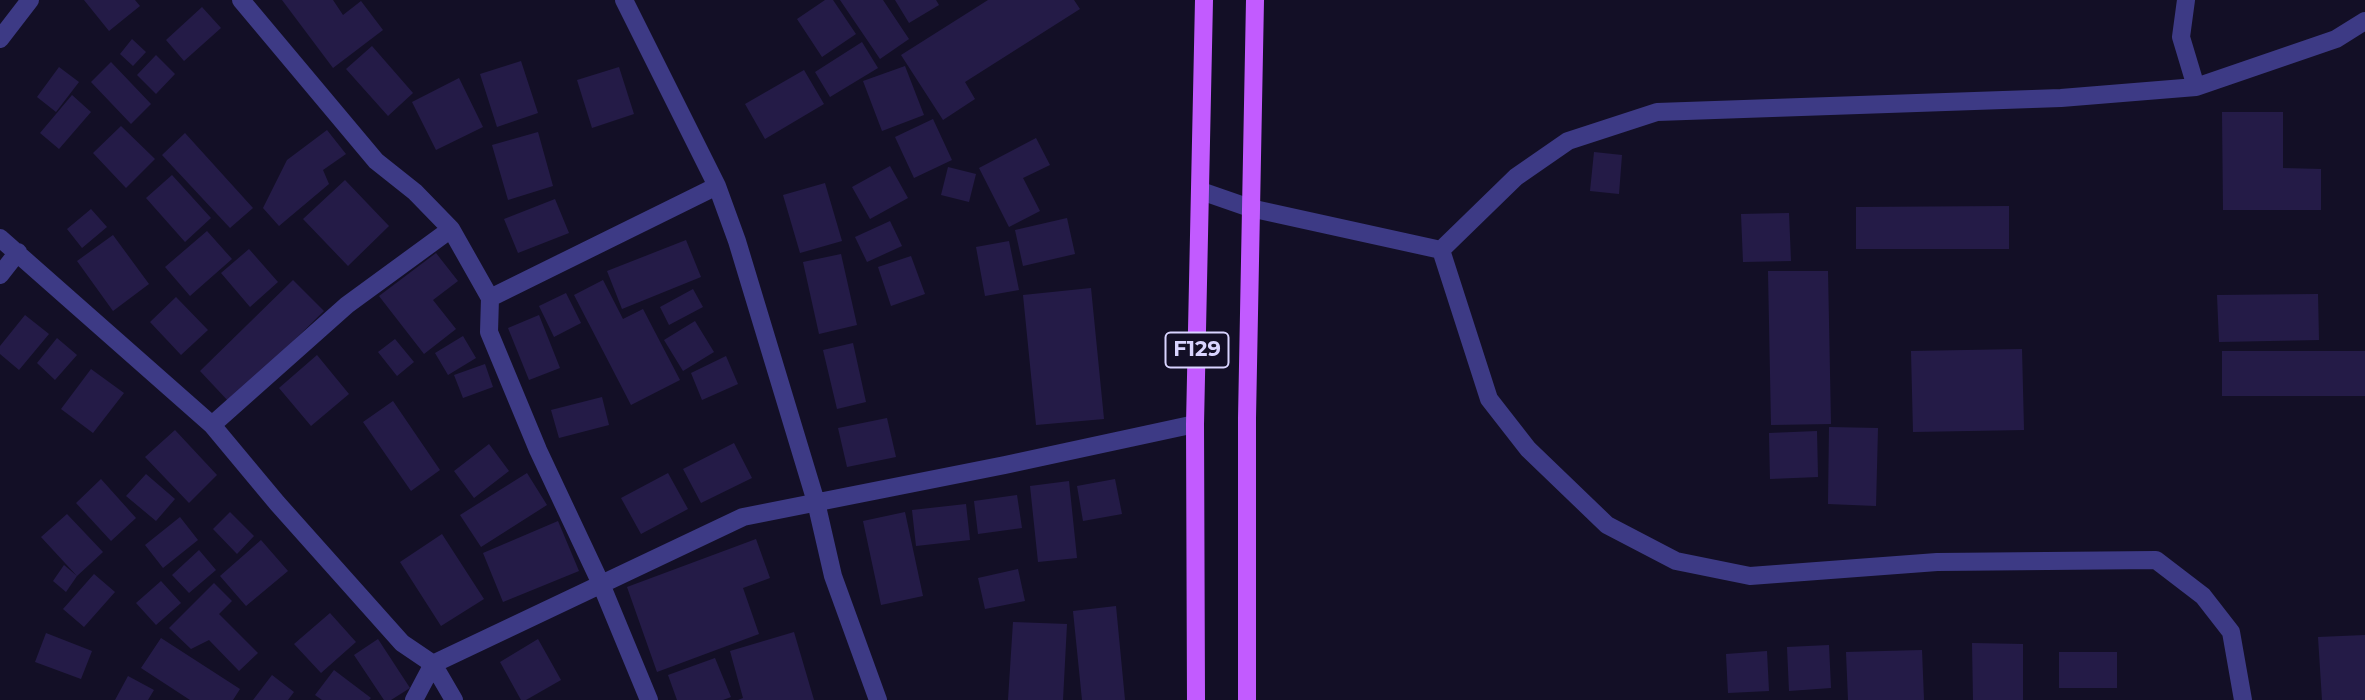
<!DOCTYPE html>
<style>
body{margin:0}
canvas{display:block;background:#130f26}
</style>
<canvas width="2365" height="700"></canvas>
<script>
const context = document.querySelector('canvas').getContext('2d');
context.lineJoin = 'round';
function fillPath(path, color) {
  context.fillStyle = color;
  context.fill(path, 'evenodd');
}
function toPath(rows) {
  const path = new Path2D();
  for (const r of rows) {
    path.moveTo(r[0], r[1]);
    for (let i = 2; i < r.length; i += 2) path.lineTo(r[i], r[i + 1]);
  }
  return path;
}
function strokePath(path, color, width, dash) {
  context.strokeStyle = color;
  context.lineWidth = width;
  context.lineCap = dash ? 'butt' : 'round';
  context.setLineDash(dash || []);
  context.stroke(path);
}
function drawText(font, color, halo, rows, align = 'center') {
  context.font = font + ' Montserrat,sans-serif';
  context.lineWidth = 5;
  context.setLineDash([]);
  context.textBaseline = 'middle';
  context.strokeStyle = halo;
  context.fillStyle = color;
  for (const [text, x, y, turn = 0] of rows) {
    context.save();
    context.translate(x, y);
    context.rotate((+turn || 0) * Math.PI / 180);
    context.textAlign = isNaN(turn) ? turn : align;
    if (halo) context.strokeText(text, 0, 0);
    context.fillText(text, 0, 0);
    context.restore();
  }
}
fillPath(toPath([
 [84,0,135,0,140,6,109,31],
 [282,0,333,0,343,15,361,1,383,30,333,68],
 [825,0,833,0,856,34,822,57,797,19],
 [840,0,883,0,909,39,880,59],
 [895,0,936,0,939,5,909,23],
 [988,0,1074,0,1080,9,965,82,975,99,943,120,901,55],
 [202,7,221,28,184,61,166,40],
 [132,39,146,52,133,66,120,54],
 [862,42,878,68,830,97,815,72],
 [372,46,413,93,388,116,346,69],
 [156,55,175,74,156,94,137,75],
 [521,61,538,113,497,127,480,74],
 [111,62,151,104,131,124,91,82],
 [905,66,924,115,882,131,863,81],
 [59,67,79,82,56,112,37,97],
 [619,67,634,114,592,128,577,80],
 [804,70,824,104,765,139,745,104],
 [459,78,483,127,436,150,412,102],
 [72,95,91,112,59,149,40,133],
 [2222,112,2283,112,2283,168,2321,169,2321,210,2223,210],
 [933,119,952,160,914,178,895,137],
 [121,126,155,159,126,188,93,153],
 [327,130,346,154,323,170,329,184,279,226,263,208,287,160],
 [538,132,553,186,508,200,492,145],
 [185,133,253,208,230,228,162,155],
 [1036,138,1050,165,1023,178,1040,211,1009,227,979,168],
 [1594,152,1622,155,1619,194,1590,191],
 [890,166,908,198,870,219,852,187],
 [948,167,976,174,969,202,941,195],
 [172,175,211,218,185,242,146,198],
 [345,180,389,226,348,266,303,219],
 [825,183,842,241,800,253,783,195],
 [555,199,569,233,518,253,504,219],
 [2009,206,2009,249,1856,249,1856,207],
 [91,209,107,227,82,248,67,229],
 [1789,213,1791,261,1743,262,1741,214],
 [1067,218,1075,254,1023,266,1015,230],
 [890,221,902,246,867,262,855,237],
 [207,231,232,259,190,296,165,267],
 [113,235,149,284,113,311,77,261],
 [686,240,701,277,622,309,607,271],
 [1009,241,1019,290,985,296,976,247],
 [249,249,278,282,250,307,221,273],
 [436,253,458,281,433,300,456,329,424,354,379,296],
 [841,254,857,325,819,334,803,262],
 [911,256,925,294,891,306,878,267],
 [1768,271,1828,271,1831,424,1771,425],
 [293,280,324,311,230,403,200,371],
 [603,280,623,319,643,309,680,380,631,405,574,295],
 [1091,288,1104,419,1036,425,1023,295],
 [693,289,703,307,669,325,660,307],
 [566,293,581,323,554,337,539,306],
 [2318,294,2319,340,2219,342,2217,295],
 [176,297,208,330,181,355,150,322],
 [25,315,49,334,19,370,0,354,0,346],
 [539,315,560,368,529,380,508,328],
 [695,321,714,352,683,371,664,340],
 [463,336,476,358,448,375,435,353],
 [57,338,77,355,55,380,37,363],
 [395,339,414,362,397,376,378,352],
 [853,343,866,402,837,409,823,350],
 [2022,349,2024,430,1913,432,1911,351],
 [2222,351,2365,351,2365,396,2222,396],
 [317,355,349,394,311,426,279,388],
 [726,356,738,384,702,400,691,373],
 [485,364,493,387,463,398,454,375],
 [91,369,124,393,93,433,61,409],
 [602,397,609,425,559,438,551,410],
 [393,401,440,470,411,491,363,422],
 [887,418,896,457,847,467,838,428],
 [1829,427,1878,428,1876,506,1828,504],
 [175,430,217,475,189,503,145,457],
 [1817,431,1818,477,1770,479,1769,433],
 [734,443,752,478,701,503,683,469],
 [489,444,509,471,474,498,454,471],
 [527,473,547,505,481,547,460,515],
 [668,473,688,509,641,534,621,498],
 [146,474,175,499,156,521,126,496],
 [101,479,136,518,111,541,76,503],
 [1115,479,1122,514,1083,521,1077,486],
 [1069,481,1077,558,1038,562,1030,486],
 [1017,495,1022,528,978,534,974,501],
 [966,504,970,540,916,546,912,510],
 [230,512,254,536,237,554,213,529],
 [905,512,923,596,881,605,863,521],
 [67,514,103,552,77,576,41,537],
 [180,517,198,540,163,568,145,545],
 [558,521,579,571,503,602,483,553],
 [442,534,484,599,441,626,400,562],
 [756,539,770,578,743,588,759,634,657,672,627,587],
 [261,540,288,571,246,606,220,576],
 [199,550,216,570,189,593,172,575],
 [64,565,77,576,66,592,53,581],
 [1018,569,1025,601,985,609,978,578],
 [94,574,115,592,84,627,63,609],
 [161,581,181,603,156,625,136,603],
 [214,583,232,601,219,614,258,653,239,671,209,640,191,649,169,628],
 [1116,606,1125,700,1082,700,1073,611],
 [330,613,356,642,321,673,294,644],
 [1013,622,1067,624,1063,700,1008,700],
 [794,632,814,700,738,700,743,698,730,651],
 [46,633,92,651,81,679,35,662],
 [2365,635,2365,700,2322,700,2318,637],
 [161,638,240,689,233,700,190,700,141,668],
 [378,639,410,688,391,700,384,700,354,655],
 [538,639,561,680,526,700,521,700,500,662],
 [1972,643,2023,644,2023,700,1973,700],
 [1829,645,1831,688,1789,691,1787,647],
 [1922,650,1924,700,1848,700,1846,652],
 [1767,651,1769,691,1728,693,1726,654],
 [2059,652,2117,652,2117,688,2059,688],
 [715,658,731,697,723,700,677,700,668,675],
 [334,670,371,698,369,700,322,700,315,695],
 [272,675,294,692,288,700,253,700],
 [128,676,154,690,148,700,115,700]
]), '#241b47');
strokePath(toPath([
 [241,0,376,161,415,192,451,229,490,298,717,186],
 [624,0,717,186,737,241,816,502,833,576,878,700],
 [2186,0,2181,37,2196,87],
 [0,39,30,0],
 [1201,191,1250,208,1441,250,1489,399,1528,449,1607,525,1676,561,1750,576,1937,562,2156,560,2203,596,2231,632,2243,700],
 [0,238,212,425,277,503,402,643,433,664,454,700],
 [1441,250,1516,177,1568,141,1657,112,2061,98,2196,87,2336,39,2365,21],
 [0,275,18,252],
 [490,298,489,332,538,450,601,584,649,700],
 [212,425,347,305,451,229],
 [414,700,433,664,743,517,1005,465,1195,424]
]), '#3d3a85', 18);
strokePath(toPath([
 [1196,700,1195,424,1204,0],
 [1247,700,1247,418,1255,0]
]), '#c25bff', 18);
for (const [x, y, w] of [
 [1197,350,63]
]) {
  const box = new Path2D();
  box.roundRect(x - w / 2, y - 17.5, w, 35, 5);
  context.fillStyle = '#130f26';
  context.fill(box);
  strokePath(box, '#d9d4ff', 2);
}
drawText('bold 21px', '#d9d4ff', null, [
 ["F129",1197,350]
]);
</script>
